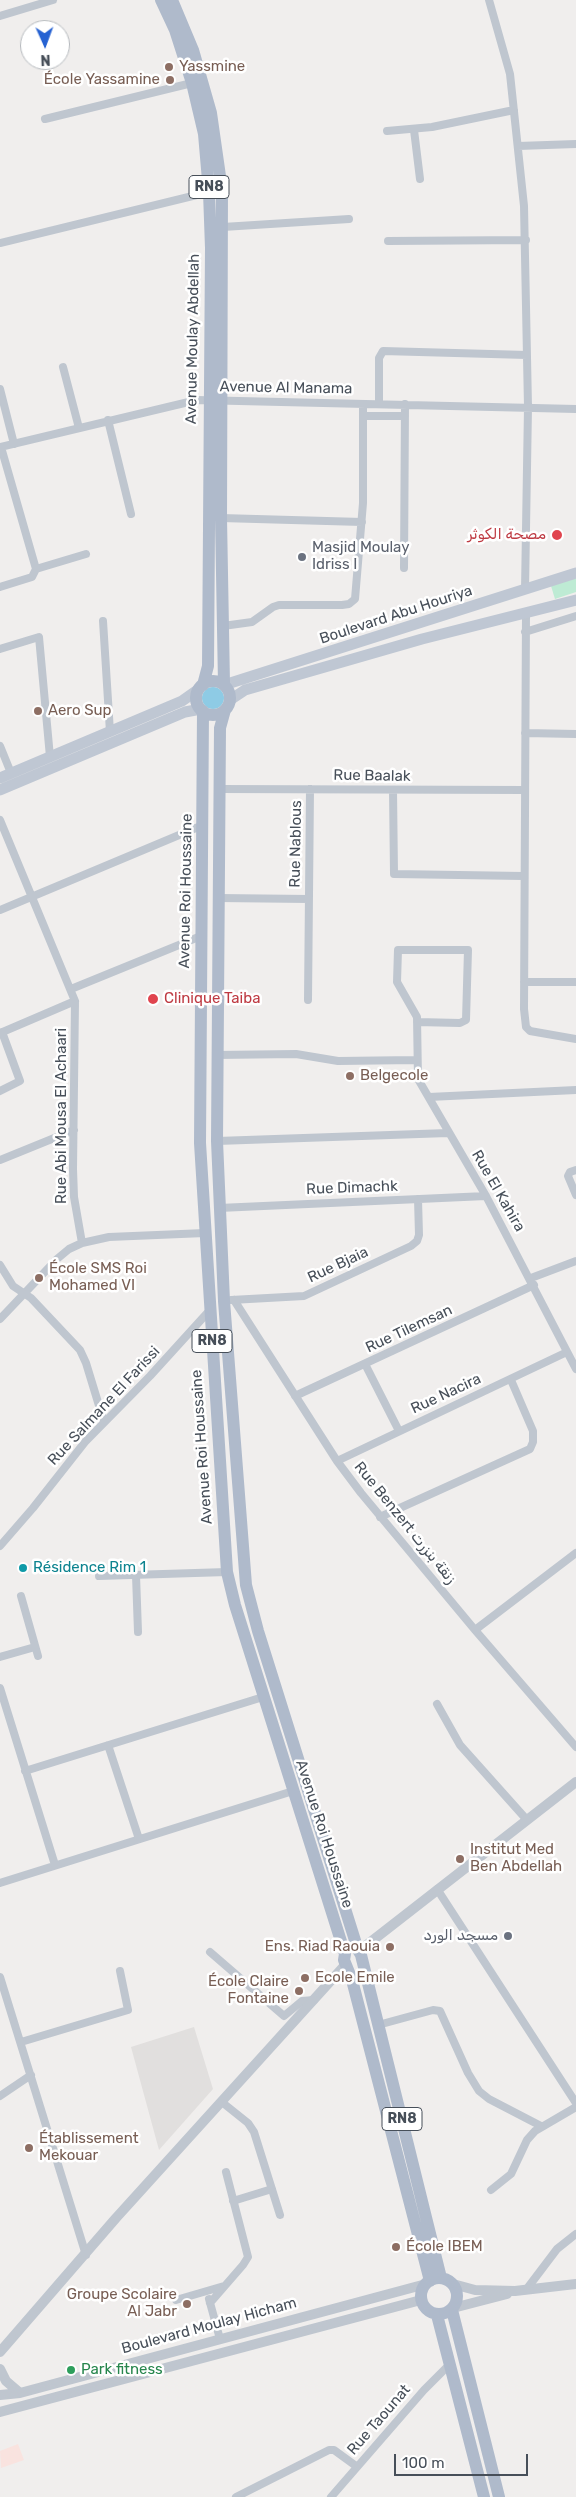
<!DOCTYPE html>
<meta charset="utf-8">
<style>
body{margin:0}
#map{position:relative;width:576px;height:2497px;overflow:hidden;background:#f0eeed;font-family:Rubik,sans-serif}
canvas{display:block}
.north{position:absolute;left:20px;top:20px;width:50px;height:50px;box-sizing:border-box;background:#fff;border:1px solid #b5b9bd;border-radius:50%;rotate:178deg;font-size:14px;font-weight:700;line-height:20px;text-align:center;color:#474f59}
.north::after{content:'';display:block;margin:auto;width:18px;height:22px;background:#2662d2;clip-path:polygon(50% 0,100% 100%,50% 72%,0 100%)}
.scale{position:absolute;left:394px;top:2454px;width:134px;height:22px;box-sizing:border-box;border:2px solid #474f59;border-top:0;padding-left:6px;font-size:15px;line-height:18px;white-space:nowrap;color:#474f59;-webkit-text-stroke:4px #fff;paint-order:stroke}
</style>
<div id="map">
<canvas width="576" height="2497"></canvas>
<div class="north">N</div>
<div class="scale">100 m</div>
</div>
<script>
const context = document.querySelector('canvas').getContext('2d');
context.lineJoin = 'round';
function fillPath(path, color) {
  context.fillStyle = color;
  context.fill(path, 'evenodd');
}
function toPath(rows) {
  const path = new Path2D();
  for (const r of rows) {
    if (r.length === 3) {
      path.moveTo(r[0] + r[2], r[1]);
      path.arc(r[0], r[1], r[2], 0, 2 * Math.PI);
      continue;
    }
    path.moveTo(r[0], r[1]);
    for (let i = 2; i < r.length; i += 2) path.lineTo(r[i], r[i + 1]);
  }
  return path;
}
function strokePath(path, color, width, dash) {
  context.strokeStyle = color;
  context.lineWidth = width;
  context.lineCap = dash ? 'butt' : 'round';
  context.setLineDash(dash || []);
  context.stroke(path);
}
function drawText(font, color, halo, rows, align = 'center') {
  context.font = font + ' Rubik,"Noto Naskh Arabic",sans-serif';
  context.lineWidth = 5;
  context.setLineDash([]);
  context.textBaseline = 'middle';
  context.strokeStyle = halo;
  context.fillStyle = color;
  for (const [text, x, y, turn = 0] of rows) {
    context.save();
    context.translate(x, y);
    context.rotate((+turn || 0) * Math.PI / 180);
    context.textAlign = isNaN(turn) ? turn : align;
    if (halo) context.strokeText(text, 0, 0);
    context.fillText(text, 0, 0);
    context.restore();
  }
}
fillPath(toPath([
 [194,2027,213,2089,159,2150,131,2047]
]), '#e1dfde');
fillPath(toPath([
 [18,2444,24,2460,1,2468,0,2451]
]), '#f9e3df');
fillPath(toPath([
 [576,578,576,592,555,599,551,586]
]), '#beebd4');
fillPath(toPath([
 [213,698,11]
]), '#8ecbe5');
strokePath(toPath([
 [489,0,510,74,524,206,528,407,525,590],
 [0,16,53,0],
 [45,119,192,83],
 [414,130,420,179],
 [387,131,432,127,514,110],
 [518,146,576,144],
 [223,227,349,219],
 [388,241,526,240],
 [0,243,209,192],
 [63,367,79,428],
 [0,389,14,444],
 [379,404,379,358,383,351,527,355],
 [363,416,405,416],
 [108,420,131,514],
 [0,447,197,400,576,409],
 [221,518,362,522],
 [404,568,405,404],
 [36,569,86,554],
 [0,587,32,577,36,569,1,447],
 [526,614,524,1009,526,1027,530,1031,576,1039],
 [103,621,110,732],
 [223,626,252,622,273,607,279,605,342,605,349,604,355,599,363,503,363,404],
 [525,632,576,616],
 [0,649,39,637,50,757],
 [525,733,576,734],
 [0,746,11,773],
 [220,789,524,790],
 [393,790,394,874,523,876],
 [0,820,75,1001,73,1169,74,1197,82,1243],
 [218,898,309,899],
 [0,910,203,825],
 [524,982,576,982],
 [71,989,201,936],
 [308,1000,310,789],
 [417,1022,460,1023,466,1020,468,950,398,950,397,982,417,1017,418,1079,486,1196,576,1369],
 [0,1033,75,1001],
 [216,1055,296,1054,338,1061,416,1060],
 [0,1091,20,1081,2,1032],
 [429,1097,576,1090],
 [217,1141,448,1133],
 [0,1160,74,1130],
 [576,1170,570,1172,568,1176,576,1195],
 [219,1208,486,1196],
 [0,1265,13,1286,31,1298,80,1350,86,1363,104,1422],
 [531,1278,576,1261],
 [231,1300,304,1296,411,1246,417,1241,419,1235,418,1199],
 [234,1300,337,1461,361,1493,475,1630,576,1747],
 [0,1319,57,1259,69,1249,82,1243,109,1237,205,1233],
 [365,1364,399,1431],
 [295,1396,534,1285],
 [337,1461,567,1352],
 [380,1517,530,1449,533,1442,533,1431,511,1380],
 [0,1546,33,1508,85,1442,150,1376,210,1310],
 [136,1575,138,1632],
 [99,1576,227,1572],
 [21,1596,38,1656],
 [475,1630,576,1553],
 [0,1657,35,1647],
 [0,1688,55,1865],
 [437,1704,460,1745,527,1820],
 [108,1745,139,1839],
 [25,1771,263,1697],
 [0,1883,293,1791],
 [437,1889,576,2103],
 [210,1952,284,2016,302,2001,314,2000],
 [0,1977,86,2255],
 [378,2025,433,2010,440,2011,468,2073,479,2091,489,2099,541,2126],
 [21,2042,128,2010,120,1971],
 [0,2096,31,2075],
 [223,2103,248,2123,254,2132,280,2215],
 [491,2190,511,2174,527,2140,535,2131,576,2107],
 [233,2201,272,2189],
 [526,2290,557,2249,576,2234],
 [209,2299,220,2339],
 [176,2300,224,2286],
 [210,2303,243,2265,248,2257,226,2172],
 [236,2497,329,2450,334,2450,356,2466],
 [331,2497,424,2390,450,2364]
]), '#bfc6cf', 8);
strokePath(toPath([
 [359,1951,576,1782],
 [453,2284,475,2290,515,2291,576,2284],
 [453,2308,507,2294],
 [0,2352,116,2218,346,1964],
 [0,2369,6,2381,20,2393],
 [0,2395,20,2393,426,2284],
 [0,2412,421,2300]
]), '#bfc6cf', 10);
strokePath(toPath([
 [224,685,576,573],
 [230,700,245,690,422,639,576,600],
 [0,778,182,701,199,689],
 [0,790,185,712,201,709]
]), '#bfc7d3', 11);
strokePath(toPath([
 [161,0,175,30,192,83,204,134,209,192,211,248,208,666,203,685],
 [172,0,193,50,211,113,222,190,221,518,224,684],
 [213,698,17],
 [225,710,220,728,217,1141,224,1301,246,1585,258,1631,358,1950,361,1955,441,2278],
 [203,711,200,1143,227,1572,235,1605,345,1954,344,1960,352,1980,430,2281],
 [439,2296,18],
 [452,2310,499,2497],
 [437,2315,484,2497]
]), '#afbacb', 12);
for (const [x, y, r, color] of [
 [169,67,5,"#8d6e63"],
 [170,80,5,"#8d6e63"],
 [557,535,6,"#e0444e"],
 [302,557,5,"#6b7280"],
 [38,711,5,"#8d6e63"],
 [153,999,6,"#e0444e"],
 [350,1076,5,"#8d6e63"],
 [39,1278,5,"#8d6e63"],
 [23,1568,5,"#0f9aa8"],
 [460,1859,5,"#8d6e63"],
 [508,1936,5,"#6b7280"],
 [390,1947,5,"#8d6e63"],
 [305,1978,5,"#8d6e63"],
 [299,1991,5,"#8d6e63"],
 [29,2148,5,"#8d6e63"],
 [396,2247,5,"#8d6e63"],
 [187,2304,5,"#8d6e63"],
 [71,2370,5,"#2e9e5b"]
]) {
  const dot = new Path2D();
  dot.arc(x, y, r, 0, 2 * Math.PI);
  context.fillStyle = color;
  context.fill(dot);
  strokePath(dot, '#fff', 2);
}
for (const [x, y, w] of [
 [209,187,40],
 [212,1341,40],
 [402,2119,40]
]) {
  const box = new Path2D();
  box.roundRect(x - w / 2, y - 11.5, w, 23, 4);
  context.fillStyle = '#fff';
  context.fill(box);
  strokePath(box, '#474f59', 1);
}
drawText('bold 14px', '#474f59', null, [
 ["RN8",209,187],
 ["RN8",212,1341],
 ["RN8",402,2119]
]);
drawText('15px', '#785e54', '#fff', [
 ["Yassmine",179,67],
 ["École Yassamine",160,80,"right"],
 ["Aero Sup",48,711],
 ["Belgecole",360,1076],
 ["École SMS Roi",49,1269],
 ["Mohamed VI",49,1286],
 ["Institut Med",470,1850],
 ["Ben Abdellah",470,1867],
 ["Ens. Riad Raouia",380,1947,"right"],
 ["Ecole Emile",315,1978],
 ["École Claire",289,1982,"right"],
 ["Fontaine",289,1999,"right"],
 ["Établissement",39,2139],
 ["Mekouar",39,2156],
 ["École IBEM",406,2247],
 ["Groupe Scolaire",177,2295,"right"],
 ["Al Jabr",177,2312,"right"]
], 'left');
drawText('15px', '#474f59', '#fff', [
 ["Avenue Moulay Abdellah",193,339,-89],
 ["Avenue Al Manama",286,388,1],
 ["Boulevard Abu Houriya",396,615,-18],
 ["Rue Baalak",372,776,1],
 ["Rue Nablous",296,844,-89],
 ["Avenue Roi Houssaine",186,891,-89],
 ["Rue Abi Mousa El Achaari",62,1116,-90],
 ["Rue Dimachk",352,1188,-2],
 ["Rue El Kahira",498,1191,60],
 ["Rue Bjaia",338,1265,-25],
 ["Rue Tilemsan",409,1329,-25],
 ["Rue Nacira",446,1394,-25],
 ["Rue Salmane El Farissi",104,1406,-47],
 ["Avenue Roi Houssaine",202,1447,-94],
 ["Rue Benzert زنقة بنزرت",405,1523,51],
 ["Avenue Roi Houssaine",324,1834,72],
 ["Boulevard Moulay Hicham",209,2326,-15],
 ["Rue Taounat",379,2420,-49]
]);
drawText('15px', '#be3a42', '#fff', [
 ["مصحة الكوثر",546,535],
 ["Clinique Taiba",164,999,"left"]
], 'right');
drawText('15px', '#5b616d', '#fff', [
 ["Masjid Moulay",312,548],
 ["Idriss I",312,565],
 ["مسجد الورد",498,1936,"right"]
], 'left');
drawText('15px', '#0d838f', '#fff', [
 ["Résidence Rim 1",33,1568]
], 'left');
drawText('15px', '#27864d', '#fff', [
 ["Park fitness",81,2370]
], 'left');
</script>
